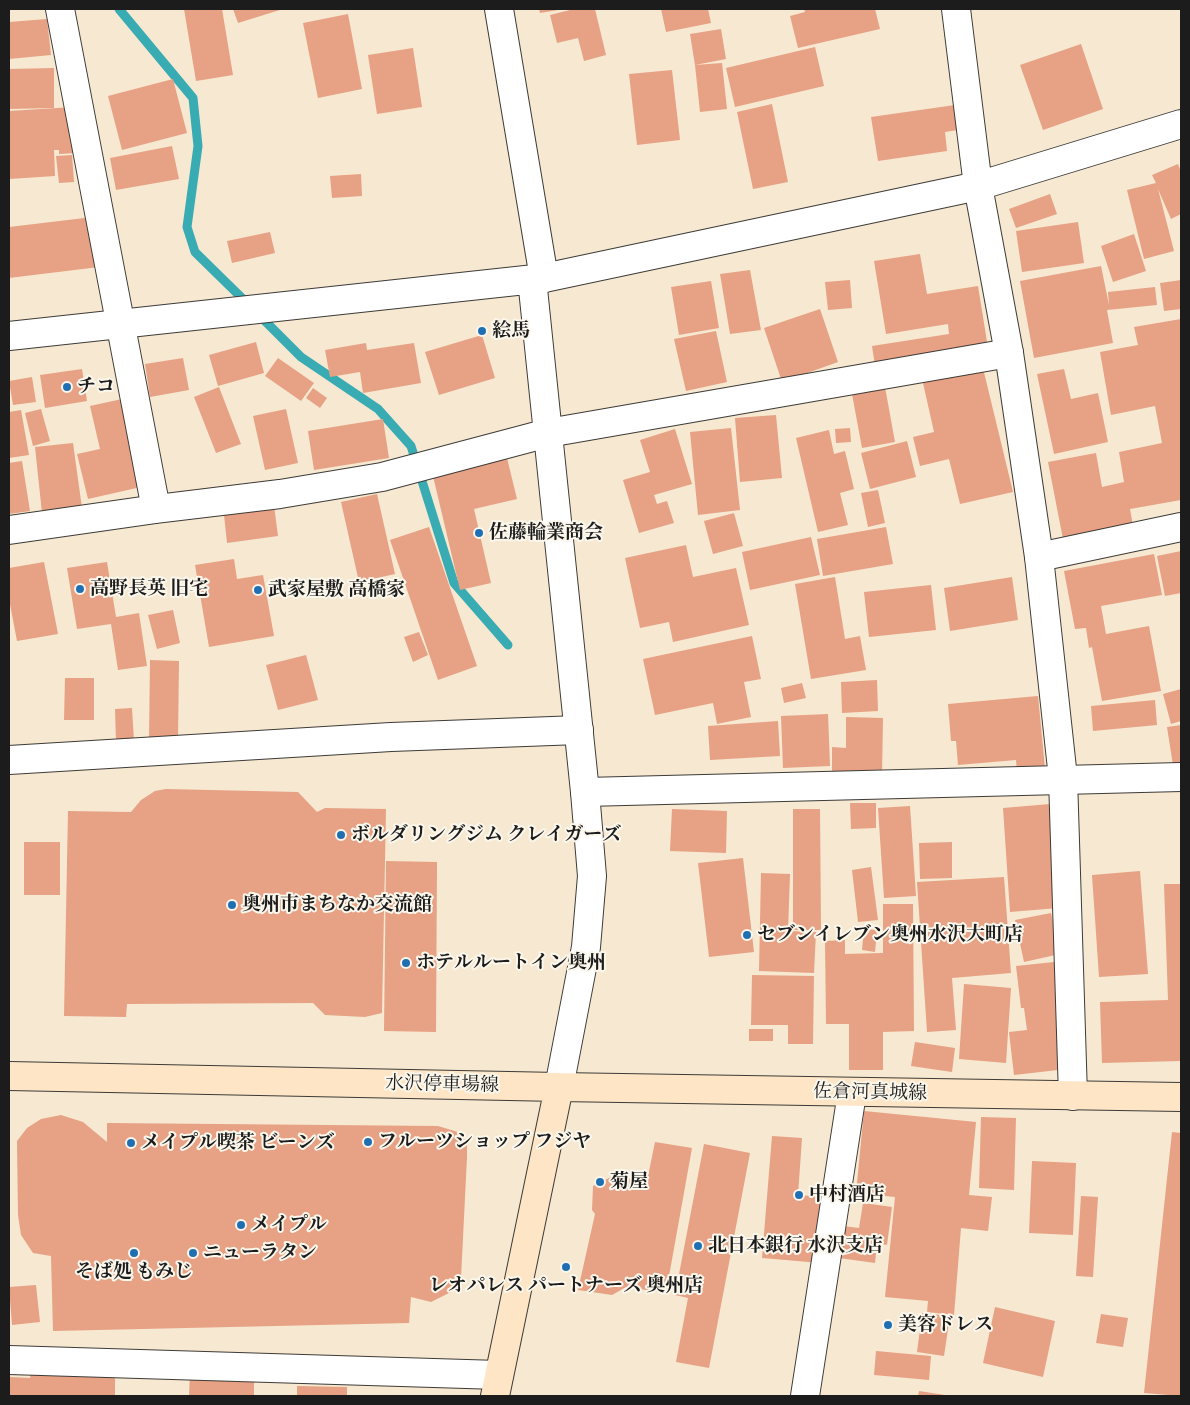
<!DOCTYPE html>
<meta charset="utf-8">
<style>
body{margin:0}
#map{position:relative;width:1190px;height:1405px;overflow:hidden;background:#f6e8d1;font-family:"Gentium Book Plus",serif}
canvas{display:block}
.frame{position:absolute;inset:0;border:10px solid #1c1c1c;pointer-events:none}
</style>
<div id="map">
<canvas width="1190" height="1405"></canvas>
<div class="frame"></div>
</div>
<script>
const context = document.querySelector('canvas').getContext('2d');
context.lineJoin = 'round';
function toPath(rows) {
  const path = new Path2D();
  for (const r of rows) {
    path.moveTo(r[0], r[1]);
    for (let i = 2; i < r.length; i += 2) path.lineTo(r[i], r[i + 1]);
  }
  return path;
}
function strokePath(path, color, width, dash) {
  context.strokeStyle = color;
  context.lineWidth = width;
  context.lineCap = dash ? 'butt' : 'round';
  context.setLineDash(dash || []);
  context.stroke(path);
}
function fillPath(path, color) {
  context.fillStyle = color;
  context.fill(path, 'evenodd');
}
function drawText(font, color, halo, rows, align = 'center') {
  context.font = font + ' "Gentium Book Plus","Noto Serif JP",serif';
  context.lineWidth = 4;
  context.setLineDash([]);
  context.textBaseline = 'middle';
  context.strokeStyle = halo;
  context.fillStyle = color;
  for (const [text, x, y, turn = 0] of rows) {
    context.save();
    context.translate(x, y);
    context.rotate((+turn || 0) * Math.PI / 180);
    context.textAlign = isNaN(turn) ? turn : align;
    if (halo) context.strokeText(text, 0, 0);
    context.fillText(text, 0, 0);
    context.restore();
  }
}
strokePath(toPath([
 [119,9,193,98,198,146,187,227,195,252,248,304],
 [257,313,301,357,378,409,411,446,454,583,508,645]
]), '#39abb3', 9);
fillPath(toPath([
 [184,9,222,9,233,75,196,81],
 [233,9,283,9,238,23],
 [539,9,558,9,558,10,540,13],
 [574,9,595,9,606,55,584,61,578,38,557,43,550,15],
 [661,9,708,9,711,23,666,32],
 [804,9,875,9,880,29,798,48,790,16,805,12],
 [348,14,362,89,318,98,303,23],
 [47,19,51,55,9,59,9,22],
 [721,29,726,59,695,65,690,34],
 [1081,44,1103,109,1043,130,1020,65],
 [815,47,824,86,735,107,726,68],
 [413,48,422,107,377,114,368,55],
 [722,63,727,109,700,112,695,65],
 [54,68,54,108,9,109,9,69],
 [672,70,680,140,637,145,629,74],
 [173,79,187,133,122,150,108,96],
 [772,104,788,182,753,189,737,112],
 [955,105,958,130,945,132,947,151,878,161,871,117],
 [73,107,76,153,59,154,59,150,54,150,55,176,9,179,9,111],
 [172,146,179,179,116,190,110,158],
 [72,155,74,182,59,183,56,156],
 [1178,164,1181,172,1181,214,1171,219,1158,189,1174,251,1144,259,1127,190,1156,183,1152,175],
 [361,174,362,196,332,198,330,176],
 [1050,194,1057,214,1016,228,1009,209],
 [93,217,99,267,9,278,9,227],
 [1078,222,1084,263,1022,272,1016,231],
 [270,232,275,253,232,263,227,241],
 [1134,234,1146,271,1113,282,1101,246],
 [920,254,927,294,978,286,988,348,875,366,872,346,949,334,948,324,886,334,874,261],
 [1101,266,1109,305,1108,292,1155,287,1157,305,1107,310,1113,343,1034,358,1020,281],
 [750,270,761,330,730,334,720,274],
 [850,280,852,308,828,310,825,282],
 [1181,280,1181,309,1164,311,1160,283],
 [711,281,719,328,679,335,671,287],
 [820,309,838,362,782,382,764,328],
 [1181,319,1181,500,1130,509,1133,526,1063,539,1048,462,1096,453,1102,487,1124,482,1119,452,1162,443,1155,406,1111,415,1100,352,1138,345,1134,327],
 [716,331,727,382,686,391,674,339],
 [482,335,495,378,439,395,425,352],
 [256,342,264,373,218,386,209,355],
 [366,343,367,350,414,343,421,383,363,393,360,372,330,377,325,350],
 [183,358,189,390,150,397,145,364],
 [278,358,314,383,301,401,265,376],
 [981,360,1013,492,960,504,949,459,920,466,913,437,934,432,921,374],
 [82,369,87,401,45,408,40,375],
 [1064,369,1071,399,1098,393,1108,442,1054,454,1037,374],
 [32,377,36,402,13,405,9,381],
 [219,387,241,444,216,453,194,397],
 [885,387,895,442,862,448,852,394],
 [313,388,327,398,320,408,306,398],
 [122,399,141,487,88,499,77,454,100,449,90,406],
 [41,409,50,441,33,446,25,413],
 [286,409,298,463,265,470,253,416],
 [21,410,29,455,9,458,9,412],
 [776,415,782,478,740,482,735,418],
 [383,419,389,458,314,470,308,431],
 [731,428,740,510,698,515,690,432],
 [850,428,851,442,836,443,835,429],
 [675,429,692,484,654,495,657,504,667,501,674,523,639,533,623,480,650,472,640,440],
 [829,430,834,454,845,451,854,489,840,493,848,525,818,532,796,438],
 [907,441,916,477,870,489,861,453],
 [73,443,82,508,42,513,35,447],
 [507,458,517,499,474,509,491,583,460,590,433,476],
 [22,461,30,511,9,514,9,463],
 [878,490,885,523,868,527,861,493],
 [377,494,395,574,359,582,341,502],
 [273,498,278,536,227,543,223,505],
 [734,513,743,546,713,554,704,521],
 [429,527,477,666,438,680,390,540],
 [886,527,893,564,823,576,817,539],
 [811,537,820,575,750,590,742,552],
 [686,545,693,577,736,568,749,625,673,642,669,622,640,628,625,558],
 [1181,551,1181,593,1165,596,1157,556],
 [1154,554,1162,595,1101,606,1106,634,1149,626,1161,691,1102,701,1092,647,1089,648,1086,628,1075,629,1064,571],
 [234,559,237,579,263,575,274,636,209,647,195,565],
 [44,562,58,634,17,641,9,599,9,568],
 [107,562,116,617,139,613,147,666,118,670,111,624,77,629,67,568],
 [835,577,845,639,860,636,866,670,811,679,795,584],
 [1012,577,1018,620,950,631,944,588],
 [931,585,936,630,869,637,864,592],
 [173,610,180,643,157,649,148,615],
 [419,632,428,655,413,662,404,637],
 [752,636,761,679,744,682,751,717,717,724,713,703,655,715,643,659],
 [306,655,318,700,278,710,266,665],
 [150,660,179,661,178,739,149,739],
 [65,678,94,678,94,720,64,720],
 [877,680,878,711,842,713,841,682],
 [802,683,806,698,784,703,781,688],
 [1181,689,1181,721,1171,724,1163,694],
 [1038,696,1045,768,1017,771,1016,760,958,765,956,741,951,741,948,704],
 [1155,700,1157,725,1093,731,1091,706],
 [132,708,134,741,116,742,115,709],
 [828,714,830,766,783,768,781,716],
 [846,717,883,718,882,776,832,775,832,747,846,748],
 [778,721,780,756,710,760,708,726],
 [1181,725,1181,771,1174,772,1167,727],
 [166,789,298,792,317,812,325,808,386,809,382,1013,365,1017,325,1015,313,1003,127,1004,126,1017,64,1016,68,811,131,812,141,800,155,791],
 [850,803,876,803,876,828,851,829],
 [1050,804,1058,908,1010,912,1003,808],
 [910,806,916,896,884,898,878,808],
 [672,809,727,811,726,853,670,851],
 [793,809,820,809,821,930,793,930],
 [24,842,60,842,60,895,24,895],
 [952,842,952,878,920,879,919,843],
 [743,858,754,952,709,957,698,863],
 [386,861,437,862,436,1032,384,1031],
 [871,867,878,920,858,922,852,870],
 [1140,871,1148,974,1099,977,1092,875],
 [761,873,790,874,788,931,816,932,814,973,759,971],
 [1004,877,1011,973,952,978,956,1030,927,1032,917,882],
 [1164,884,1181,884,1181,1061,1102,1063,1100,1002,1168,1000],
 [883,904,913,904,914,1031,883,1032,883,1070,849,1070,849,1024,826,1024,825,941,845,940,845,954,883,953],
 [1051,913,1060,954,1024,962,1015,920],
 [864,929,877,930,875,952,862,950],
 [1054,962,1067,1069,1014,1075,1009,1032,1027,1030,1024,1008,1021,1008,1016,966],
 [752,975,814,976,813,1044,788,1044,788,1025,751,1025],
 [964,984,1011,988,1006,1063,959,1059],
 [749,1029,773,1029,773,1041,749,1041],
 [915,1042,955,1048,952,1072,911,1066],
 [864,1111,976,1122,969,1195,992,1197,988,1231,961,1228,954,1315,927,1312,928,1301,885,1297,895,1197,856,1193],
 [61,1115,83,1122,107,1142,107,1123,438,1126,461,1133,467,1144,467,1157,461,1278,451,1292,431,1302,411,1297,409,1323,53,1331,51,1256,33,1253,21,1235,18,1215,17,1141,27,1128,41,1119],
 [981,1117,1016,1118,1014,1190,979,1188],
 [1172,1132,1181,1133,1181,1396,1144,1393],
 [772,1136,802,1138,798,1195,826,1197,820,1263,762,1258],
 [655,1142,692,1148,666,1293,626,1287,612,1295,578,1290,595,1214,592,1210,593,1186,613,1176,647,1181],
 [704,1144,750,1153,709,1368,676,1362,688,1298,675,1295],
 [1032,1161,1076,1163,1073,1235,1029,1233],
 [1081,1196,1098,1197,1093,1277,1076,1276],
 [863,1203,892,1207,887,1245,877,1243,875,1263,839,1258,843,1226,859,1228],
 [36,1285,40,1322,12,1325,9,1287],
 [995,1307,1055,1321,1043,1377,983,1363],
 [922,1313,950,1316,944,1356,917,1352],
 [1101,1314,1128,1318,1123,1347,1096,1343],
 [876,1351,931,1356,929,1380,874,1375],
 [31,1372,115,1375,115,1396,9,1396,9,1377,30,1378],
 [190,1373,254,1374,254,1396,189,1396],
 [297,1386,347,1387,347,1396,297,1396],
 [919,1391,945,1395,944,1396,918,1396]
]), '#e7a184');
const minor = toPath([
 [60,9,156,509],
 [499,9,544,278],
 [9,530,156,509,280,494,382,477,548,433,1009,353],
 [1039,557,1181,527],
 [9,760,391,737,579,730],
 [585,792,1181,777],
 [9,1360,499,1375],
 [805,1396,852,1093]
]);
const tertiary = toPath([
 [956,9,978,186,1009,353,1039,557,1063,778,1073,1096],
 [532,279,585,792,592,876,586,947,559,1087],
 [9,336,544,278,978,186,1181,124]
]);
const secondary = toPath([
 [9,1076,559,1087,495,1396],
 [559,1087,1181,1097]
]);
strokePath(minor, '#3d3b37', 30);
strokePath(tertiary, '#3d3b37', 30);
strokePath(secondary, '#3d3b37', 30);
strokePath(minor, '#fff', 28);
strokePath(tertiary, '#fff', 28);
strokePath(secondary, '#fde5c5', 28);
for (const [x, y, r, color] of [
 [482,331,5,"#1f6fb2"],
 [67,387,5,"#1f6fb2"],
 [479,533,5,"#1f6fb2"],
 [80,589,5,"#1f6fb2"],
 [258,590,5,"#1f6fb2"],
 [341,835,5,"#1f6fb2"],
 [232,905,5,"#1f6fb2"],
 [747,935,5,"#1f6fb2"],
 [406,963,5,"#1f6fb2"],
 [368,1142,5,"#1f6fb2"],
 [131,1143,5,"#1f6fb2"],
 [600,1182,5,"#1f6fb2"],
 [799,1195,5,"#1f6fb2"],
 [241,1225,5,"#1f6fb2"],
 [698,1246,5,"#1f6fb2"],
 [134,1253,5,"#1f6fb2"],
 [193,1253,5,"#1f6fb2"],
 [566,1267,5,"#1f6fb2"],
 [888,1325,5,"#1f6fb2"]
]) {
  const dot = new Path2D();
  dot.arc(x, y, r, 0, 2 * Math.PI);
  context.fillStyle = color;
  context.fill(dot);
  strokePath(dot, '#fbf7ec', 2);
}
drawText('bold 19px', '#1c1c1c', '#fbf7ec', [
 ["絵馬",492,331],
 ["チコ",77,387],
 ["佐藤輪業商会",489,533],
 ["高野長英 旧宅",90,589],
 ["武家屋敷 高橋家",268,590],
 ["ボルダリングジム クレイガーズ",351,835],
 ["奥州市まちなか交流館",242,905],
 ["セブンイレブン奥州水沢大町店",757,935],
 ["ホテルルートイン奥州",416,963],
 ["フルーツショップ フジヤ",378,1142],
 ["メイプル喫茶 ビーンズ",141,1143],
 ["菊屋",610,1182],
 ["中村酒店",809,1195],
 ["メイプル",251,1225],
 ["北日本銀行 水沢支店",708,1246],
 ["ニューラタン",203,1253],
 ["そば処 もみじ",134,1272,"center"],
 ["レオパレス パートナーズ 奥州店",566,1286,"center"],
 ["美容ドレス",898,1325]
], 'left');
drawText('19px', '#1c1c1c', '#fbf7ec', [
 ["水沢停車場線",442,1085,1],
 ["佐倉河真城線",870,1093,1]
]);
</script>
